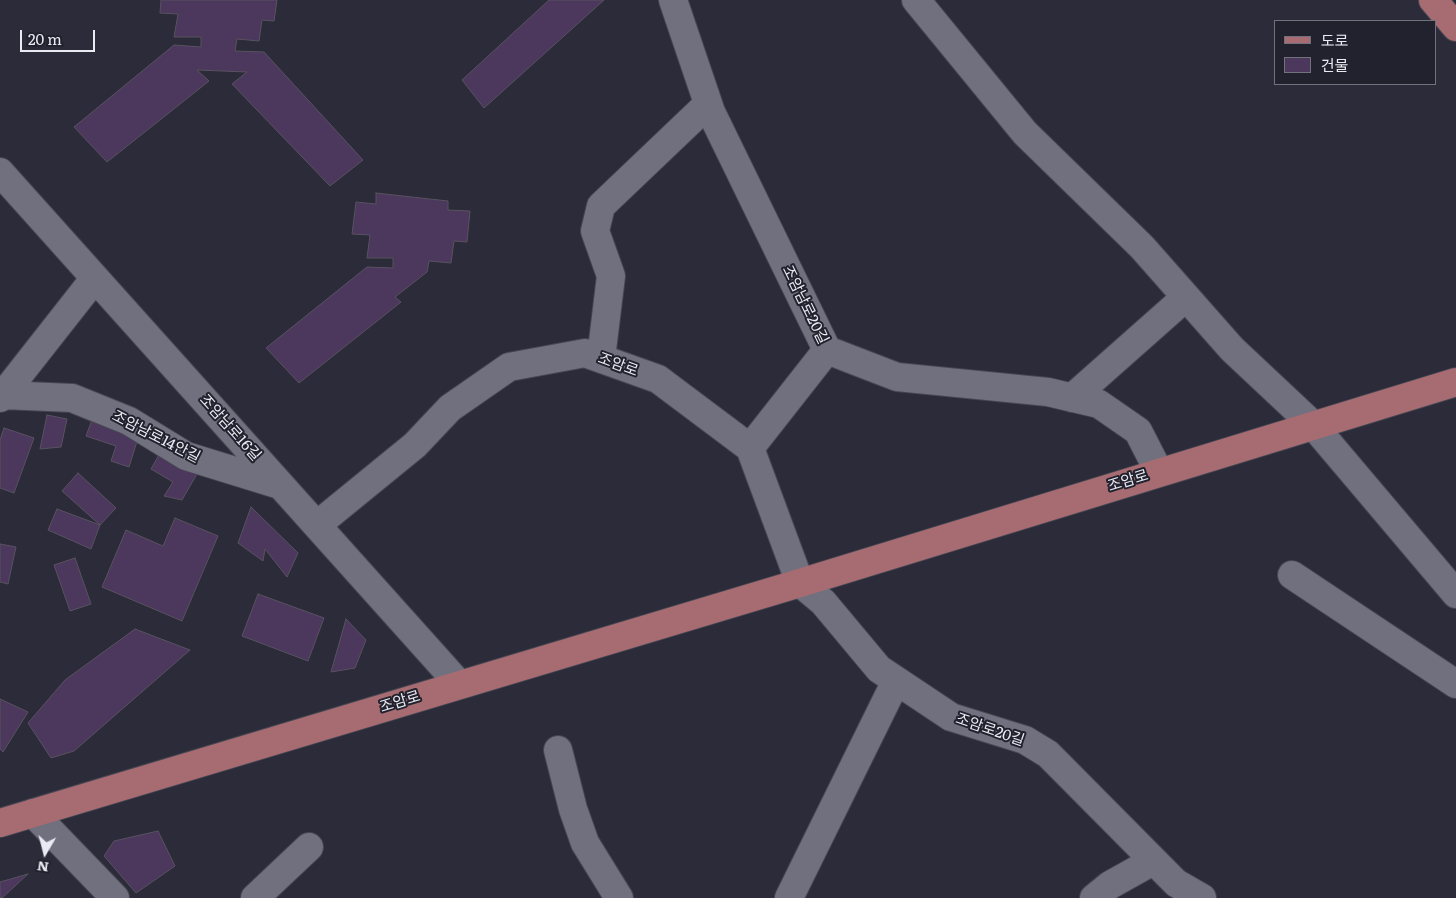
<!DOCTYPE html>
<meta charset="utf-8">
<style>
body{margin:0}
#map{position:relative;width:1456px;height:898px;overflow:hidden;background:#2b2b39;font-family:Literata,"Noto Sans KR",serif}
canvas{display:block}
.legend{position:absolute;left:1274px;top:20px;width:162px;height:65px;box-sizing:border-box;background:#22222e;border:1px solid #72727d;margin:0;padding:6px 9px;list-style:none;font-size:15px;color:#eaeaf3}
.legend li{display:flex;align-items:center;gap:10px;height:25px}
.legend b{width:25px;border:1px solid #72727d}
.north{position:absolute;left:20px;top:828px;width:50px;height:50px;-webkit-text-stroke:4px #22222e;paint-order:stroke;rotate:188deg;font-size:14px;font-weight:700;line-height:20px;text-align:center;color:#eaeaf3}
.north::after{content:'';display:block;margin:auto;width:18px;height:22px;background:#eaeaf3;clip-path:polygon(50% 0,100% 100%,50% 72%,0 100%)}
.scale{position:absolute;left:20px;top:30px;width:75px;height:22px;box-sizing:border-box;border:2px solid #eaeaf3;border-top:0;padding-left:6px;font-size:15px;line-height:18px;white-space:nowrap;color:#eaeaf3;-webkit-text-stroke:4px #22222e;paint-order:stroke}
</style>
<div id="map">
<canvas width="1456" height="898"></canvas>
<ul class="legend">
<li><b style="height:6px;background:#a76c72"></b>도로</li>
<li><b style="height:14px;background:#4b385c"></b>건물</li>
</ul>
<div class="north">N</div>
<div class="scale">20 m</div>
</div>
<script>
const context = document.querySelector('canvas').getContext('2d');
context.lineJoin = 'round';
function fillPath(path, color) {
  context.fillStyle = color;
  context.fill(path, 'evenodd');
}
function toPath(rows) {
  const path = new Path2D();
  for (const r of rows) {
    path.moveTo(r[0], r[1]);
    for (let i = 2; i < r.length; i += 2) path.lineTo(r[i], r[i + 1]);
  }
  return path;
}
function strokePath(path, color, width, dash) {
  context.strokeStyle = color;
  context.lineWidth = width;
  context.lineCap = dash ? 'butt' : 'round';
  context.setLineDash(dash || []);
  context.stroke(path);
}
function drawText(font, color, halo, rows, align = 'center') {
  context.font = font + ' Literata,"Noto Sans KR",serif';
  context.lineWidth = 4;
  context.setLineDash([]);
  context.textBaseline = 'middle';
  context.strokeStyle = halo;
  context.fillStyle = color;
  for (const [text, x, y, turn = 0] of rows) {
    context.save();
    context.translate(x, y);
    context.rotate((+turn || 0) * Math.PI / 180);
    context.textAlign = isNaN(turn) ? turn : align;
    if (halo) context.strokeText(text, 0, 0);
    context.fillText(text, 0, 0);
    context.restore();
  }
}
const building = toPath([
 [161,0,277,0,274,21,262,20,259,41,237,39,235,51,264,52,363,160,330,186,232,84,247,72,197,70,209,81,107,162,74,127,174,45,201,47,201,37,174,37,178,14,160,13,161,0],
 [549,0,604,0,484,108,462,80,549,0],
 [376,193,448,201,448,210,470,211,467,242,454,241,451,263,429,261,427,272,395,297,401,302,299,383,266,348,367,267,393,268,393,258,367,258,370,235,352,234,356,202,376,204,376,193],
 [47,415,67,419,61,447,40,449,47,415],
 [92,420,139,435,129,467,111,461,116,446,86,436,92,420],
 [4,428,34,438,14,493,0,488,0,440,4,428],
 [160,453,197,474,182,500,164,496,173,482,151,469,160,453],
 [78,473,116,508,100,525,62,491,78,473],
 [251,507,298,553,287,577,265,549,263,561,238,543,251,507],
 [57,509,100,525,91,549,48,530,57,509],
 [175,518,218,536,182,621,102,587,126,530,163,546,175,518],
 [0,544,16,547,8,584,0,582,0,544],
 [75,558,91,604,70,611,54,565,75,558],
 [258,594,324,618,308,661,242,636,258,594],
 [346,619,366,640,355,668,331,672,346,619],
 [135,629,190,650,74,751,51,758,28,723,65,680,135,629],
 [0,699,28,712,3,752,0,749,0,699],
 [158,831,175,866,136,893,104,856,114,841,158,831],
 [28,874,2,898,0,898,0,882,28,874]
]);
fillPath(building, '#4b385c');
strokePath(building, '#595260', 1);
const minor = toPath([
 [673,0,711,112,827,350,897,377,1048,392,1099,404,1138,431,1159,472],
 [916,0,1025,133,1142,247,1232,349,1313,425,1456,594],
 [0,172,459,684],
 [601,358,611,276,595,231,601,206,708,104],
 [3,395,95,278],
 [0,398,3,395,72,398,129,421,186,456,280,485],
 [1072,398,1186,297],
 [750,448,827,350],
 [317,525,415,445,450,408,509,367,585,353,658,379,750,448,800,583,823,602,879,669,951,717,1025,740,1048,754,1176,883,1202,898],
 [1292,575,1456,684],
 [558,750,573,809,585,843,619,898],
 [33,813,115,898],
 [255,898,309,847],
 [789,898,896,681],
 [1094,898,1110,885,1153,861]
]);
const major = toPath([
 [1433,0,1456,27],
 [0,823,800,583,1456,382]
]);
strokePath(minor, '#474753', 30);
strokePath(major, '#474753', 30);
strokePath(minor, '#70707f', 28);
strokePath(major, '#a76c72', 28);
drawText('15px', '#eaeaf3', '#22222e', [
 ["조암남로20길",805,305,64],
 ["조암로",618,365,20],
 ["조암남로16길",230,428,48],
 ["조암남로14안길",156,437,27],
 ["조암로",1128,481,-17],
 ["조암로",400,702,-17],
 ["조암로20길",990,730,19]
]);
</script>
